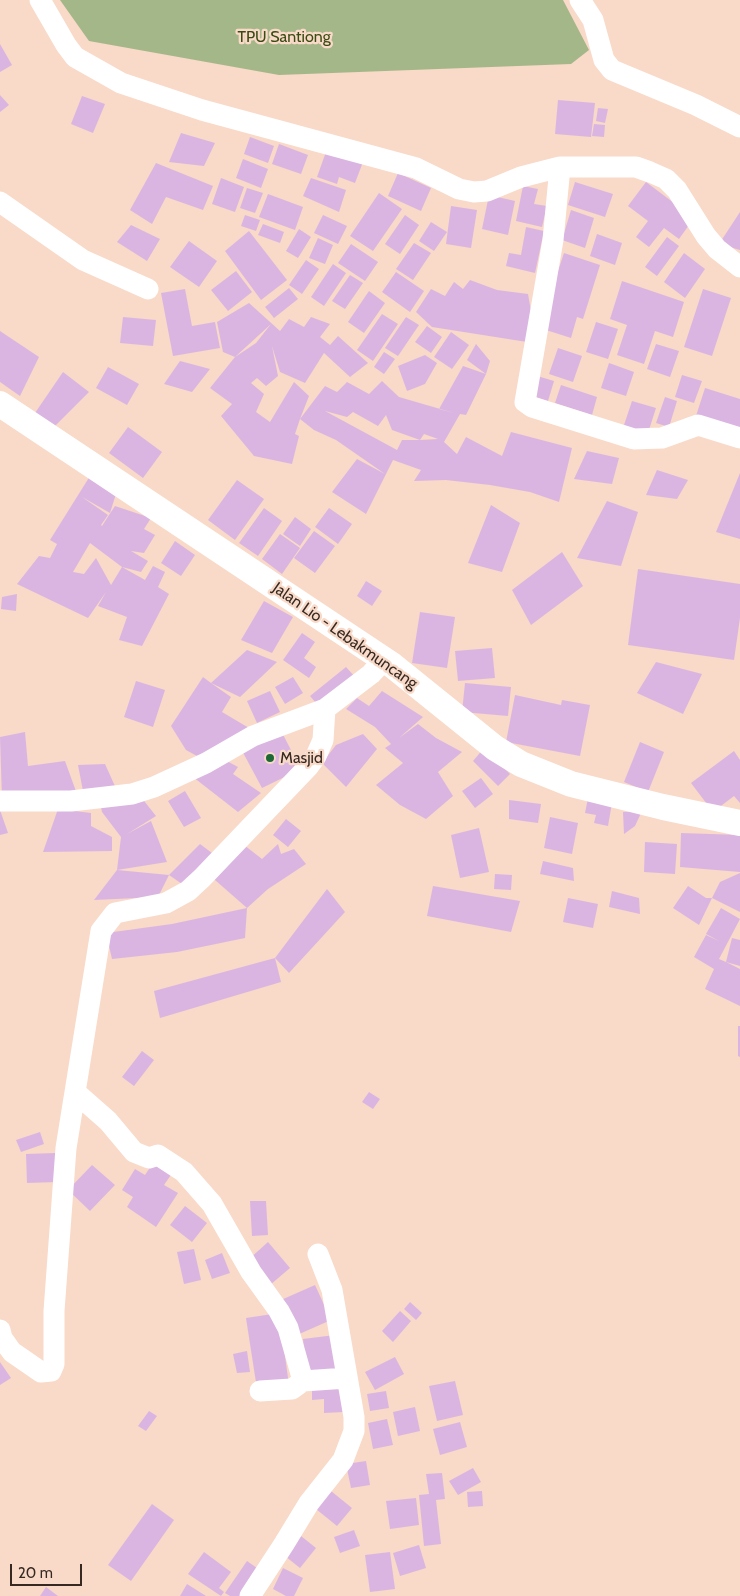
<!DOCTYPE html>
<style>
body{margin:0}
#map{position:relative;width:740px;height:1596px;overflow:hidden;background:#f9d9c7;font-family:Cabin,sans-serif}
canvas{display:block}
.scale{position:absolute;left:10px;top:1564px;width:72px;height:22px;box-sizing:border-box;border:2px solid #352922;border-top:0;padding-left:6px;font-size:15px;line-height:18px;white-space:nowrap;color:#352922;-webkit-text-stroke:4px #f9d9c7;paint-order:stroke}
</style>
<div id="map">
<canvas width="740" height="1596"></canvas>
<div class="scale">20 m</div>
</div>
<script>
const context = document.querySelector('canvas').getContext('2d');
context.lineJoin = 'round';
function fillPath(path, color) {
  context.fillStyle = color;
  context.fill(path, 'evenodd');
}
function toPath(rows) {
  const path = new Path2D();
  for (const r of rows) {
    path.moveTo(r[0], r[1]);
    for (let i = 2; i < r.length; i += 2) path.lineTo(r[i], r[i + 1]);
  }
  return path;
}
function strokePath(path, color, width, dash) {
  context.strokeStyle = color;
  context.lineWidth = width;
  context.lineCap = dash ? 'butt' : 'round';
  context.setLineDash(dash || []);
  context.stroke(path);
}
function drawText(font, color, halo, rows, align = 'center') {
  context.font = font + ' Cabin,sans-serif';
  context.lineWidth = 4.5;
  context.setLineDash([]);
  context.textBaseline = 'middle';
  context.strokeStyle = halo;
  context.fillStyle = color;
  for (const [text, x, y, turn = 0] of rows) {
    context.save();
    context.translate(x, y);
    context.rotate((+turn || 0) * Math.PI / 180);
    context.textAlign = isNaN(turn) ? turn : align;
    if (halo) context.strokeText(text, 0, 0);
    context.fillText(text, 0, 0);
    context.restore();
  }
}
fillPath(toPath([
 [60,0,563,0,589,50,571,64,279,75,89,41]
]), '#a4b789');
fillPath(toPath([
 [0,44,12,65,0,72],
 [0,95,9,105,0,112],
 [82,96,105,104,93,133,71,124],
 [558,100,595,103,591,137,555,134],
 [598,108,608,109,605,123,596,121],
 [594,124,605,125,604,137,592,136],
 [181,133,215,143,204,166,169,162],
 [250,137,274,146,268,163,244,154],
 [279,144,308,155,301,174,272,164],
 [327,149,363,162,355,183,339,177,337,184,317,177],
 [243,159,268,169,261,188,236,178],
 [156,163,213,186,203,210,166,197,152,224,130,210],
 [398,173,431,188,421,211,388,196],
 [221,178,244,187,235,212,212,204],
 [311,178,346,190,339,212,303,196],
 [575,182,613,194,605,217,568,205],
 [646,182,694,218,679,239,664,228,649,247,636,237,648,221,628,206],
 [523,186,538,189,534,204,547,206,542,227,516,221],
 [247,188,263,193,255,213,240,208],
 [379,193,402,209,373,251,350,236],
 [268,194,303,207,295,230,259,217],
 [489,195,515,201,508,235,482,229],
 [451,206,477,210,471,248,446,244],
 [571,210,594,218,585,248,562,240],
 [740,212,740,250,719,244],
 [245,215,260,220,256,231,241,226],
 [323,215,347,226,338,244,314,233],
 [405,215,419,225,400,254,385,244],
 [431,222,447,232,434,251,419,241],
 [263,224,284,232,280,243,258,235],
 [131,225,160,239,147,261,117,242],
 [526,227,544,231,535,273,506,266,509,253,521,255],
 [299,229,311,237,298,258,286,251],
 [249,231,287,280,261,300,225,251],
 [597,234,622,243,615,265,590,256],
 [667,237,679,246,657,276,645,267],
 [318,238,333,245,325,264,309,258],
 [189,241,217,261,199,287,170,267],
 [414,243,431,253,413,280,396,269],
 [351,244,378,262,365,281,338,263],
 [564,253,600,265,583,319,577,317,571,338,543,329,546,307],
 [684,253,705,269,685,298,664,282],
 [306,260,319,269,302,294,289,285],
 [333,264,346,273,324,306,311,297],
 [236,271,252,292,228,311,211,290],
 [396,272,424,291,410,312,382,292],
 [350,275,363,283,345,309,332,301],
 [470,280,497,290,528,294,532,317,527,342,432,327,416,312,431,289,445,296,454,282,463,289],
 [622,281,684,302,673,337,655,331,644,364,617,355,627,325,610,319],
 [289,288,298,299,274,318,265,307],
 [185,289,192,326,215,322,220,348,173,356,161,293],
 [703,289,731,298,712,356,684,347],
 [369,291,385,303,364,333,348,322],
 [249,303,280,331,289,319,304,327,311,317,330,324,320,337,330,345,338,336,368,363,350,377,324,353,305,383,280,372,272,346,278,376,266,386,257,378,251,383,264,394,256,412,270,422,294,382,309,396,300,419,325,386,337,392,347,382,369,394,382,381,399,397,454,413,439,409,463,366,486,374,467,360,476,344,490,361,486,374,466,415,460,414,444,442,457,454,466,437,502,456,511,432,572,448,559,502,530,492,490,485,446,480,414,481,421,470,393,460,366,514,332,492,357,459,385,474,336,440,314,430,300,419,295,434,299,436,292,464,254,456,221,416,232,404,210,388,235,357,223,352,217,322],
 [271,324,256,343,235,357],
 [325,411,347,417,353,412,378,426,386,415,392,430,420,440,402,440,397,450],
 [424,434,438,439,420,440],
 [382,314,398,324,373,361,357,350],
 [123,317,156,320,153,346,120,343],
 [406,317,419,325,398,356,385,348],
 [596,322,618,329,608,359,586,352],
 [427,326,442,337,431,353,415,342],
 [0,331,39,357,20,396,0,382],
 [451,332,469,345,452,369,434,357],
 [656,344,679,351,670,377,647,369],
 [558,348,582,356,573,382,549,374],
 [384,352,395,359,384,374,374,367],
 [425,355,437,363,425,384,407,391,398,366],
 [180,361,210,369,192,392,164,384],
 [609,363,634,372,626,396,601,388],
 [108,367,139,384,127,405,96,388],
 [63,372,89,392,55,426,35,413],
 [534,375,554,381,548,401,527,394],
 [682,375,702,381,694,403,675,397],
 [561,385,597,397,592,415,555,403],
 [705,388,740,399,740,434,696,416],
 [665,397,677,401,669,427,656,423],
 [632,401,656,408,647,436,623,428],
 [128,427,162,452,143,478,109,453],
 [587,451,619,458,612,484,574,479],
 [657,470,688,480,677,499,646,495],
 [740,473,740,539,716,532],
 [90,476,116,494,110,513,82,497,108,515,101,525,102,526,109,515,115,506,151,518,144,529,155,535,144,553,131,551,148,561,141,572,122,567,145,580,153,566,165,572,158,587,169,594,142,646,119,640,127,617,98,606,106,592,88,618,17,584,39,556,50,558,57,544,50,540],
 [90,543,122,567,111,585,96,558,84,574,73,572],
 [237,480,264,499,235,540,208,520],
 [607,501,638,512,621,566,577,558],
 [491,505,520,523,502,572,468,563],
 [264,508,282,521,258,556,239,543],
 [329,508,352,524,338,544,315,527],
 [295,517,311,529,300,546,283,534],
 [314,531,335,546,315,573,294,558],
 [280,534,300,548,282,574,262,559],
 [175,541,195,555,181,576,161,563],
 [562,552,583,586,531,625,512,590],
 [638,569,740,584,740,618,734,660,628,645],
 [366,581,382,591,372,606,357,596],
 [17,594,16,611,1,609,2,597],
 [264,601,293,617,272,653,241,640],
 [420,612,455,617,447,668,412,663],
 [302,633,315,642,304,658,316,667,309,678,283,660],
 [492,648,495,678,458,681,455,651],
 [247,650,277,662,240,697,211,683,231,697,222,712,249,728,206,761,186,750,171,726,203,677,211,683],
 [656,662,702,674,683,714,637,693],
 [346,667,357,679,321,709,310,696],
 [293,677,303,693,285,704,275,687],
 [136,681,165,690,153,727,124,717],
 [465,683,511,687,508,716,462,712],
 [270,691,280,712,257,723,247,701],
 [382,691,423,717,399,738,418,724,436,738,462,752,438,772,453,796,426,819,400,805,376,785,403,763,385,748,391,744,375,727,346,709,357,698,369,706],
 [515,695,561,705,562,700,590,705,580,756,506,742],
 [279,727,301,769,262,788,240,747],
 [25,732,28,766,65,761,77,794,2,799,0,737],
 [363,734,377,749,346,787,322,763,336,745],
 [640,742,664,752,648,792,624,782],
 [484,748,510,774,498,786,473,761],
 [734,751,740,760,740,803,734,796,713,812,691,783],
 [225,760,238,767,233,774,261,793,238,812,193,777],
 [105,764,119,795,83,791,78,765],
 [481,778,493,794,475,808,462,791],
 [185,791,201,818,184,827,168,801],
 [141,797,156,816,127,834,151,821,167,862,117,870,169,875,200,844,216,856,185,886,169,875,158,897,94,900,117,870,121,837,102,812,99,798],
 [588,798,612,803,608,826,594,823,596,815,585,813],
 [509,800,541,804,538,823,509,819],
 [58,809,91,813,91,826,112,837,112,851,43,852],
 [0,810,8,833,0,835],
 [642,811,635,826,624,834,623,812],
 [550,817,578,823,572,854,544,848],
 [286,819,301,831,288,847,273,835],
 [479,828,489,872,460,878,451,835],
 [681,833,740,835,740,872,680,867],
 [645,842,677,844,675,874,644,872],
 [278,844,281,854,294,849,306,864,268,889,247,908,207,873,244,845,262,859],
 [543,861,573,868,574,881,540,874],
 [740,873,740,912,712,898,720,882],
 [495,874,512,875,511,890,494,889],
 [433,886,520,901,511,932,427,916],
 [688,886,706,898,712,898,699,925,673,908],
 [327,889,345,912,289,973,275,958],
 [612,891,639,898,640,914,609,907],
 [568,898,598,904,593,928,563,922],
 [247,908,245,938,177,952,112,959,106,933,172,924],
 [721,908,740,919,719,959,726,962,732,938,740,940,740,966,726,962,740,969,740,1006,705,989,714,969,694,957,706,935,719,941,706,934],
 [275,958,281,982,160,1018,154,991],
 [738,1026,740,1026,740,1057,738,1056],
 [142,1051,154,1060,134,1086,122,1077],
 [369,1092,380,1099,373,1109,362,1102],
 [40,1132,44,1144,21,1152,16,1140],
 [55,1153,57,1182,27,1183,26,1154],
 [157,1157,175,1169,164,1185,178,1193,156,1227,127,1207,133,1197,122,1190,135,1169,145,1175],
 [92,1165,115,1185,90,1211,68,1190],
 [250,1201,266,1201,268,1235,252,1236],
 [185,1206,207,1223,192,1242,170,1225],
 [268,1242,290,1268,270,1285,248,1260],
 [194,1249,201,1280,184,1284,177,1252],
 [222,1253,230,1273,212,1279,205,1260],
 [315,1285,331,1320,297,1335,281,1300],
 [410,1302,422,1313,416,1320,404,1309],
 [400,1311,411,1321,393,1342,382,1331],
 [279,1313,289,1385,257,1389,246,1318],
 [335,1335,340,1375,307,1378,303,1339],
 [247,1351,250,1372,237,1373,233,1354],
 [395,1357,404,1374,375,1390,365,1372],
 [0,1362,11,1378,0,1385],
 [455,1381,463,1415,437,1421,429,1386],
 [312,1382,344,1382,344,1412,324,1413,324,1399,312,1400],
 [386,1391,389,1408,370,1411,367,1394],
 [415,1407,420,1431,398,1436,393,1412],
 [149,1411,157,1416,146,1431,138,1426],
 [387,1419,393,1445,373,1449,368,1423],
 [460,1422,467,1447,440,1455,433,1429],
 [366,1461,370,1485,351,1488,346,1464],
 [473,1468,481,1482,458,1495,449,1481],
 [442,1473,445,1499,436,1500,441,1544,424,1546,419,1495,429,1494,426,1474],
 [331,1491,352,1508,337,1526,316,1509],
 [482,1491,483,1506,468,1507,467,1492],
 [416,1498,419,1525,390,1529,386,1501],
 [152,1504,174,1520,131,1581,108,1565],
 [354,1530,360,1546,340,1553,334,1537],
 [301,1536,316,1548,300,1568,285,1556],
 [419,1545,426,1568,400,1576,393,1553],
 [204,1552,231,1572,219,1588,224,1592,221,1596,188,1574],
 [390,1552,395,1589,370,1592,365,1555],
 [247,1561,264,1573,248,1596,230,1596,225,1593],
 [283,1568,303,1578,294,1596,286,1596,273,1589],
 [187,1584,206,1596,180,1596],
 [46,1587,58,1596,40,1596]
]), '#dbb5e2');
strokePath(toPath([
 [40,0,66,45,75,57,121,83,202,110,416,168,459,189,474,192,487,191,521,177,560,167,636,167,650,172,666,179,677,190,706,236,717,249,740,267],
 [580,0,593,20,604,60,612,70,696,105,740,127],
 [560,167,553,240,525,402,532,407,634,439,662,438,698,425,740,438],
 [0,202,83,260,148,289],
 [0,801,71,801,132,794,154,787,206,763,253,736,325,709,371,674,384,660],
 [75,1092,108,1121,134,1152,149,1158,158,1155,184,1172,212,1204,251,1272,279,1311,288,1328,303,1381,292,1389,260,1391],
 [0,1330,2,1338,12,1352,41,1372,51,1371,54,1364,54,1311,66,1148,101,931,115,913,166,903,188,891,202,878,308,767,316,756,323,740,325,709],
 [303,1381,347,1378],
 [250,1596,284,1544,309,1503,343,1460,354,1431,354,1417,332,1290,318,1254]
]), '#fff', 21);
strokePath(toPath([
 [0,404,392,665,495,748,521,764,571,784,663,807,740,823]
]), '#fff', 26);
for (const [x, y, r, color] of [
 [270,758,5,"#1b6736"]
]) {
  const dot = new Path2D();
  dot.arc(x, y, r, 0, 2 * Math.PI);
  context.fillStyle = color;
  context.fill(dot);
  strokePath(dot, '#f9d9c7', 2);
}
drawText('16px', '#374b12', '#f9d9c7', [
 ["TPU Santiong",284,37]
]);
drawText('16px', '#352922', '#f9d9c7', [
 ["Jalan Lio - Lebakmuncang",345,636,35]
]);
drawText('16px', '#352922', '#f9d9c7', [
 ["Masjid",280,758]
], 'left');
</script>
